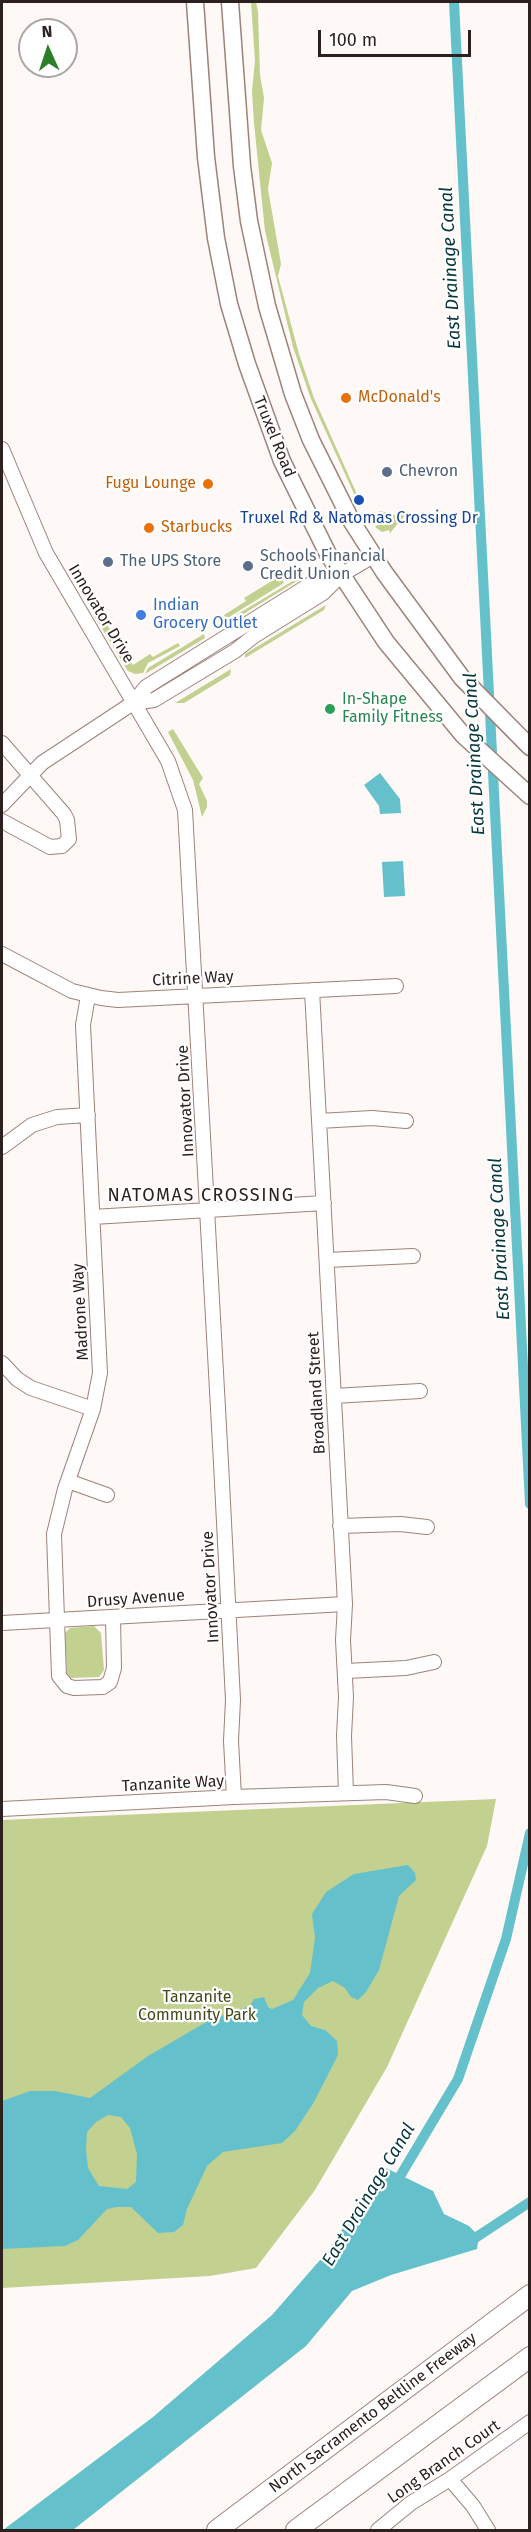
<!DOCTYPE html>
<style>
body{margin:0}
#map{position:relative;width:531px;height:2532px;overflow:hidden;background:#fef8f6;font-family:"Fira Sans",sans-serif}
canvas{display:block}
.frame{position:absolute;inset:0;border:3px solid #2c211e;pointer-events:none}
.north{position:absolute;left:18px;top:18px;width:60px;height:60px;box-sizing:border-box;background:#fff;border:2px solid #aba6a5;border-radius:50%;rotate:357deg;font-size:16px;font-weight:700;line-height:24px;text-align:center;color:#2c211e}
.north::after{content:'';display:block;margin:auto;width:21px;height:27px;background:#2b7f2b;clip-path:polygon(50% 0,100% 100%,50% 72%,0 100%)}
.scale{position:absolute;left:318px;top:30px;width:153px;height:27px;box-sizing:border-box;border:3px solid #2c211e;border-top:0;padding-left:8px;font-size:18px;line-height:21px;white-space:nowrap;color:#2c211e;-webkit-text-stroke:4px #fff;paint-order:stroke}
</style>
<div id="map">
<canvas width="531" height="2532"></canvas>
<div class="frame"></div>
<div class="north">N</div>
<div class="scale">100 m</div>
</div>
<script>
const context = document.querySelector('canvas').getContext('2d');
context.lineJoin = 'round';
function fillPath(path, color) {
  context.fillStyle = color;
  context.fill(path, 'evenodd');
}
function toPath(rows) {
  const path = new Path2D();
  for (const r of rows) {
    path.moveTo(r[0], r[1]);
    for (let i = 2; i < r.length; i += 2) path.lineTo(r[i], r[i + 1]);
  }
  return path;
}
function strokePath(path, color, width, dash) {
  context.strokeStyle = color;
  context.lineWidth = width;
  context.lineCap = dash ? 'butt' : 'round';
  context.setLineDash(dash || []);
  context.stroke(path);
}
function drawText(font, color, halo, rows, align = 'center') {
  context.font = font + ' "Fira Sans",sans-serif';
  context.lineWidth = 4.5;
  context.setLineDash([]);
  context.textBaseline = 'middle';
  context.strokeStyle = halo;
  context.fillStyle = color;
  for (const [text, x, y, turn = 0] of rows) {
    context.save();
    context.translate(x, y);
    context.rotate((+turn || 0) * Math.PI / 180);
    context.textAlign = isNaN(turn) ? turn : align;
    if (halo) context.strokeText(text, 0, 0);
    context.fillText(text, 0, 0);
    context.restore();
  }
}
fillPath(toPath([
 [251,2,256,2,258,12,260,75,264,98,261,130,272,163,268,189,281,264,278,276,299,354,314,398,356,492,355,496,311,399,293,347,265,231,254,123,252,91,255,61],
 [380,511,396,515,406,514,390,533,389,530,382,532,375,527,377,525,376,514],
 [280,576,284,583,226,619,224,615,246,601,244,598],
 [302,578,219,629,216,627,296,579],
 [326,605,324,610,245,658,245,654],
 [98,611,133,665,150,654,153,657,178,643,180,646,148,663,143,673,135,674,128,671,93,614],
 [204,634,205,638,145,674,148,668],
 [231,669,230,675,184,703,175,703],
 [173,729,203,778,199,784,207,801,207,807,202,817,193,780,168,732],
 [94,1626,101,1633,104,1670,99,1677,71,1678,67,1673,65,1633,70,1628],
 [496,1799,487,1846,387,2067,315,2190,256,2268,210,2276,2,2288,2,1820]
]), '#c2d090');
fillPath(toPath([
 [380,773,400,799,401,813,380,814,379,806,364,785],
 [403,861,405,896,384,897,382,862],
 [408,1865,415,1873,416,1880,399,1896,379,1970,366,1992,358,2000,351,1997,345,1988,333,1981,318,1988,304,2002,302,2015,311,2026,325,2030,337,2041,338,2055,314,2102,295,2131,282,2143,223,2152,207,2166,187,2209,183,2225,174,2232,158,2233,131,2207,117,2207,107,2209,78,2240,65,2246,2,2249,2,2101,30,2091,55,2091,90,2098,148,2056,208,2021,250,2006,254,1999,264,1997,268,2007,272,2009,293,2000,310,1973,315,1938,312,1914,326,1892,354,1874],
 [108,2115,121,2117,130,2128,137,2154,136,2182,127,2189,99,2186,88,2168,86,2150,87,2132,96,2122],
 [384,2167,433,2191,444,2214,469,2226,479,2236,477,2249,391,2275,352,2291,306,2346,73,2530,3,2530,153,2417,272,2315,327,2252]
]), '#64c1cc');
strokePath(toPath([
 [454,2,530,1504],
 [393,2188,458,2079,506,1939,530,1833],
 [469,2242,530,2202]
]), '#64c1cc', 10);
const minor = toPath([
 [2,449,46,553,168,761,185,810,221,1463,233,1700,231,1741,234,1797],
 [133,703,154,700,235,651,254,636,323,593,341,575,373,556],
 [2,743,64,814,67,820,69,839,62,846,50,847,2,821],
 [2,805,42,763,133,703,146,687,314,582,341,575],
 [2,954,72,991,101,998,118,1000,396,986],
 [312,990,345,1604,343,1640,346,1697,344,1736,346,1793],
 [88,996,83,1025,100,1373,93,1409,65,1489,54,1534,59,1676,67,1686,74,1688,103,1687,110,1682,114,1668,113,1618],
 [319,1121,372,1118,406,1121],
 [2,1147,32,1125,57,1117,88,1115],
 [93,1217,324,1203],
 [327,1260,413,1256],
 [2,1363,17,1379,31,1388,93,1409],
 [334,1396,420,1391],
 [68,1481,107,1495],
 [340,1526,400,1524,427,1527],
 [2,1623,345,1604],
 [346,1671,406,1668,434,1662],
 [2,1809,234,1797,386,1792,415,1796],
 [450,2479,473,2506,488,2530],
 [378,2530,411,2503,450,2479,530,2422]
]);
const major = toPath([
 [195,2,206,157,216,238,229,304,247,364,282,461,328,554,386,642,463,735,530,796],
 [230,2,242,166,249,221,267,306,293,394,311,440,352,522,384,572,462,678,530,747]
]);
const highway = toPath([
 [217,2530,530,2295],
 [296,2530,530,2357]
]);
strokePath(minor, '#9d8379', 16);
strokePath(major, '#9d8379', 19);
strokePath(highway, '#9d8379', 22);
strokePath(minor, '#fff', 14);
strokePath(major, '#fff', 16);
strokePath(highway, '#fff', 20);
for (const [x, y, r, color] of [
 [346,398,6,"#e8710a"],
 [387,472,6,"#5c6f8a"],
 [208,484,6,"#e8710a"],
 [359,500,6,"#1a4fb4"],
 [149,528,6,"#e8710a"],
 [108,562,6,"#5c6f8a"],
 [248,566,6,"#5c6f8a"],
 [141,615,6,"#3f7fe0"],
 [330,709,6,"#2e9e5b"]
]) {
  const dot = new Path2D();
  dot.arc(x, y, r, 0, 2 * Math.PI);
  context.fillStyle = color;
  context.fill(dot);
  strokePath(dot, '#fff', 2);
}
drawText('16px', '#c56008', '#fff', [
 ["McDonald's",358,398],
 ["Fugu Lounge",196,484,"right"],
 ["Starbucks",161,528]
], 'left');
drawText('16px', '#2c211e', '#fff', [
 ["Truxel Road",274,437,68],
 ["Innovator Drive",101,614,59],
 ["Citrine Way",193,979,-3],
 ["Innovator Drive",186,1101,-93],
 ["Madrone Way",81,1312,-93],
 ["Broadland Street",317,1393,-93],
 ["Innovator Drive",211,1587,-93],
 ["Drusy Avenue",136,1599,-4],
 ["Tanzanite Way",173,1784,-3],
 ["North Sacramento Beltline Freeway",373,2413,-37],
 ["Long Branch Court",444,2462,-35]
]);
drawText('16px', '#4e5e75', '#fff', [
 ["Chevron",399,472],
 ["Schools Financial",260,557],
 ["Credit Union",260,575],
 ["The UPS Store",120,562]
], 'left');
drawText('16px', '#164399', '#fff', [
 ["Truxel Rd & Natomas Crossing Dr",359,519]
]);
drawText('16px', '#366cbe', '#fff', [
 ["Indian",153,606],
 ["Grocery Outlet",153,624]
], 'left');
drawText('16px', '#27864d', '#fff', [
 ["In-Shape",342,700],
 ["Family Fitness",342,718]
], 'left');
drawText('16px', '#424b19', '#fff', [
 ["Tanzanite",197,1998],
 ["Community Park",197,2016]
]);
drawText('italic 18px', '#08373c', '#fff', [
 ["East Drainage Canal",451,268,-93],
 ["East Drainage Canal",475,754,-93],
 ["East Drainage Canal",500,1239,-93],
 ["East Drainage Canal",369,2195,-59]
]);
context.letterSpacing = '1.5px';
drawText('18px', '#2c211e', '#fff', [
 ["NATOMAS CROSSING",201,1196]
]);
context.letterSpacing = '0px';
</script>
